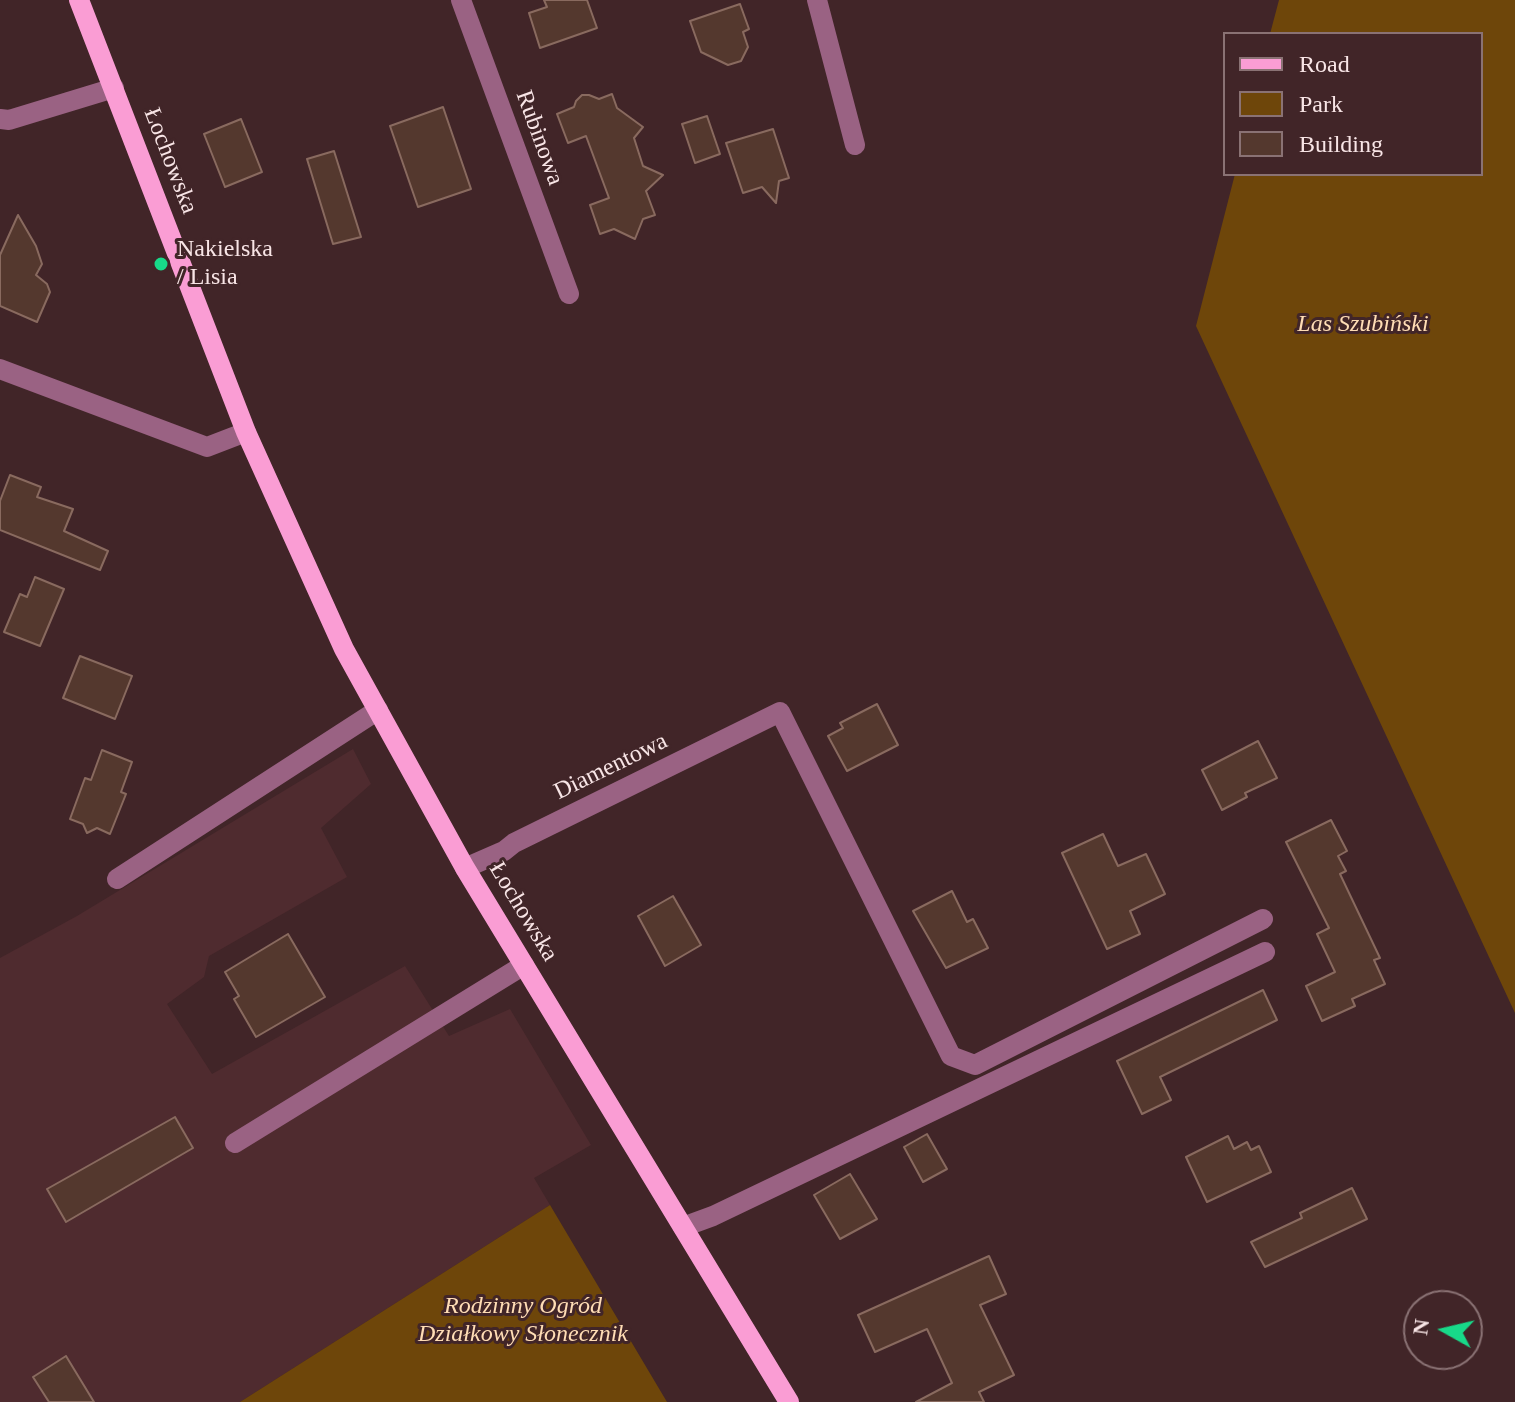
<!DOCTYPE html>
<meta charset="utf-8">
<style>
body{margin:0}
#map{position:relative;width:1515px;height:1402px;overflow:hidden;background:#412528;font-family:"Times New Roman",serif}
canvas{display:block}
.legend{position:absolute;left:1223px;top:32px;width:260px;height:144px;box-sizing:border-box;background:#412528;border:2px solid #8a7274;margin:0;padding:10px 14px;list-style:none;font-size:24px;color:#f8e5e6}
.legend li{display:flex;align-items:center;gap:16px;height:40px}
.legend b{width:40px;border:2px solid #8a7274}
.north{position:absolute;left:1403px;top:1290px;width:80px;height:80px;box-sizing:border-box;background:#412528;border:2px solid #8a7274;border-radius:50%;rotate:278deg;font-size:22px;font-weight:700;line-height:32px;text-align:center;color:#f8e5e6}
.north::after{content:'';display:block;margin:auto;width:28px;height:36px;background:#18d989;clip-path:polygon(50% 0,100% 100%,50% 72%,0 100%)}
</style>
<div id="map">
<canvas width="1515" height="1402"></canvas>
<ul class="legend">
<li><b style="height:10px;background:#fa9dd4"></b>Road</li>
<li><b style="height:22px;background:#6e460a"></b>Park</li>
<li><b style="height:22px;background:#54382e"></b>Building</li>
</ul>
<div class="north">N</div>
</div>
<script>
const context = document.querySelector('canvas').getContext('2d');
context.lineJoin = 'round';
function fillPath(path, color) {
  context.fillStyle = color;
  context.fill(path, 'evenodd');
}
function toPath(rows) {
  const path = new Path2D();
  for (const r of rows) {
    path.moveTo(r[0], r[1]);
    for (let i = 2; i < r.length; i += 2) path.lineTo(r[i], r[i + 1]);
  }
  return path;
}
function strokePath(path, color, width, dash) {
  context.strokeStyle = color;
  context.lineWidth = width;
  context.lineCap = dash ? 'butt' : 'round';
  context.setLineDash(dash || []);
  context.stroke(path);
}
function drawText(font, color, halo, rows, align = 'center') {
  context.font = font + ' "Times New Roman",serif';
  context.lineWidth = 6;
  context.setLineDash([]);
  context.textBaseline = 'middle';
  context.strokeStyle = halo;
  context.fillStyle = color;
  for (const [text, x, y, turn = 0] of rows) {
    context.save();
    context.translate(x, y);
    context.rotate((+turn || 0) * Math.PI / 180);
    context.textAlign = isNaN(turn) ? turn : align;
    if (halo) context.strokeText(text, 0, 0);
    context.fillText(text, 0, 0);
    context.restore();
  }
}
fillPath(toPath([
 [353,749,371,784,321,828,347,877,209,956,204,977,167,1004,212,1074,405,966,449,1036,510,1009,591,1145,534,1178,550,1205,240,1402,0,1402,0,958,77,916]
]), '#4f2b2f');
fillPath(toPath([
 [1279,0,1515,0,1515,1013,1196,326,1235,174,1481,174,1481,34,1270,34],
 [550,1205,667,1402,240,1402]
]), '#6e460a');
const building = toPath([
 [544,0,587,0,597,28,540,48,529,13,547,7,544,0],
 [740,4,749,29,743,32,748,47,741,61,728,65,701,52,690,21,740,4],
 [612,94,617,108,643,127,634,138,643,166,663,175,646,191,655,215,643,219,635,239,614,229,600,234,590,205,609,198,586,136,568,143,557,114,574,107,576,101,582,95,589,95,599,99,612,94],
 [443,107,471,189,418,207,390,126,443,107],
 [707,116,720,154,695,163,682,124,707,116],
 [241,119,262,172,225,187,204,134,241,119],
 [773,129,789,178,779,181,776,203,762,187,743,193,726,143,773,129],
 [334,151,361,237,333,244,307,159,334,151],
 [18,215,36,246,42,264,36,275,47,284,50,292,37,322,0,306,0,255,18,215],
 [10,475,41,487,37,497,73,509,64,531,108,551,100,570,0,530,0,501,10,475],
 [35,577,64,589,40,646,4,632,20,594,27,597,35,577],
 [80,656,132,676,115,719,63,698,80,656],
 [877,704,898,745,847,771,828,736,843,728,840,723,877,704],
 [1258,741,1277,778,1245,793,1247,797,1222,810,1202,770,1258,741],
 [102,750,132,762,121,792,126,794,110,834,97,828,87,833,83,824,70,819,85,778,91,780,102,750],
 [1331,820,1347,851,1338,856,1346,871,1340,874,1380,958,1374,960,1385,984,1352,999,1355,1006,1322,1021,1306,986,1335,972,1317,934,1329,928,1286,842,1331,820],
 [1103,834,1118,866,1146,854,1165,894,1130,911,1140,934,1107,949,1062,853,1103,834],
 [952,891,967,922,973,919,988,948,946,968,913,911,952,891],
 [673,896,701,945,665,966,638,916,673,896],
 [288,934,325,997,256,1037,234,999,239,996,225,972,288,934],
 [1263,990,1277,1020,1160,1077,1171,1100,1142,1114,1117,1061,1263,990],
 [175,1117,193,1148,66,1222,47,1189,175,1117],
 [927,1134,947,1169,923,1182,904,1147,927,1134],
 [1228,1136,1234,1149,1247,1142,1251,1150,1259,1146,1271,1172,1207,1202,1186,1157,1228,1136],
 [850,1174,877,1219,840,1239,814,1195,850,1174],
 [1352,1188,1367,1219,1265,1267,1251,1242,1302,1218,1300,1213,1352,1188],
 [989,1256,1006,1294,980,1305,1014,1375,979,1392,984,1402,916,1402,952,1383,927,1329,875,1352,858,1315,989,1256],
 [66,1356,94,1402,49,1402,33,1377,66,1356]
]);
fillPath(building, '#54382e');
strokePath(building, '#896a5f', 2);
strokePath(toPath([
 [461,0,569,294],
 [817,0,855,145],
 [0,119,9,120,114,88],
 [0,369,207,447,246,432],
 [465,868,504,851,514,843,780,712,951,1056,975,1065,1263,919],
 [117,879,378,710],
 [235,1143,524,965],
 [683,1227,713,1216,1265,952]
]), '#9a6283', 20);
strokePath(toPath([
 [79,0,246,432,344,649,465,868,789,1402]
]), '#fa9dd4', 20);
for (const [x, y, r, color] of [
 [161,264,8,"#18d989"]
]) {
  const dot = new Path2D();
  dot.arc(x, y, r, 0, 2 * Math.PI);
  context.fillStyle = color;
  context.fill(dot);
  strokePath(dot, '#412528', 3);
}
drawText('24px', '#f8e5e6', '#412528', [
 ["Rubinowa",539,138,70],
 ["Łochowska",170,161,69],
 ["Diamentowa",611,767,-26],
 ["Łochowska",523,912,59]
]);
drawText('24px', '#f8e5e6', '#412528', [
 ["Nakielska",177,250],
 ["/ Lisia",177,278]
], 'left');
drawText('italic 24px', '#ffddb5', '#412528', [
 ["Las Szubiński",1363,325],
 ["Rodzinny Ogród",523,1307],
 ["Działkowy Słonecznik",523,1335]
]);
</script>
